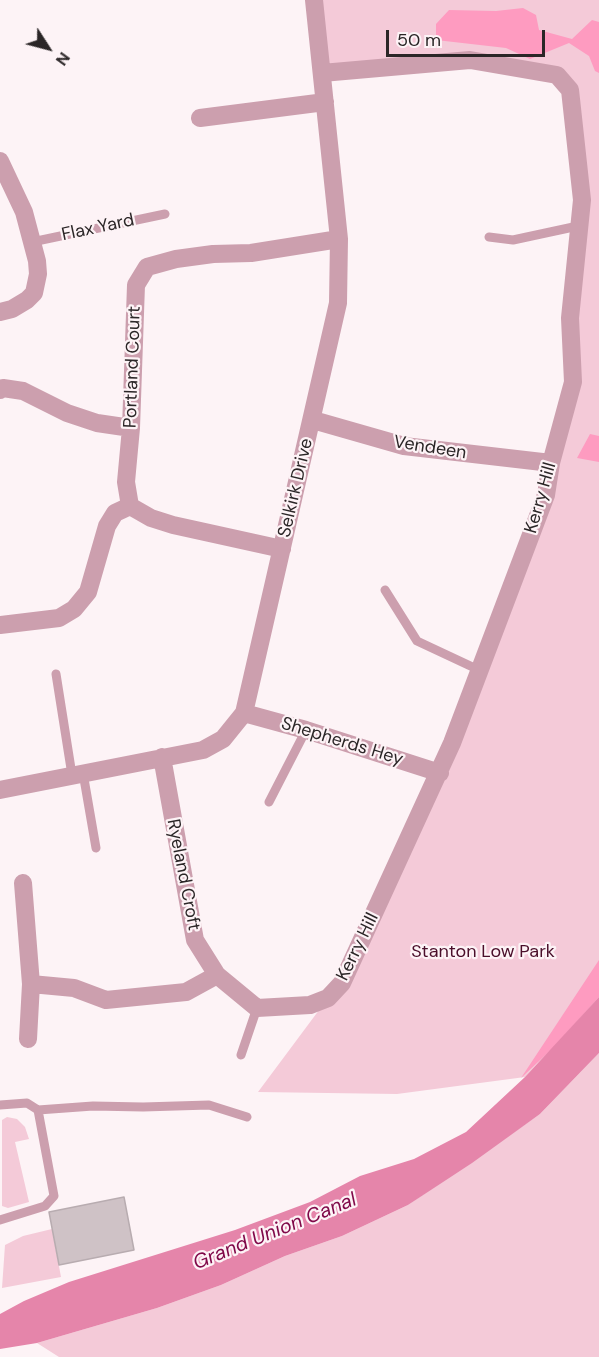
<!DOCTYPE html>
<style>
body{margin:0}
#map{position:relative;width:599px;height:1357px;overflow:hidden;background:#fdf3f6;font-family:"DM Sans",sans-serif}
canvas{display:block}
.north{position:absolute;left:18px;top:18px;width:60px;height:60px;-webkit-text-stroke:4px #fdf3f6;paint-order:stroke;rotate:126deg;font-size:16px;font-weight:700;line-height:24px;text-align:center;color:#2b2627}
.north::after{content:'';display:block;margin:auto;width:21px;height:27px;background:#2b2627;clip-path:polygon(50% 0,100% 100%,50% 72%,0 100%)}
.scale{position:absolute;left:386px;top:30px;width:159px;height:27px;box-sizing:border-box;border:3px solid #2b2627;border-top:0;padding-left:8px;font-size:18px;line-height:21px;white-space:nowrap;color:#2b2627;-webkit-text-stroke:4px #fdf3f6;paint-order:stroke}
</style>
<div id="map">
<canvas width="599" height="1357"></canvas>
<div class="north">N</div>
<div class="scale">50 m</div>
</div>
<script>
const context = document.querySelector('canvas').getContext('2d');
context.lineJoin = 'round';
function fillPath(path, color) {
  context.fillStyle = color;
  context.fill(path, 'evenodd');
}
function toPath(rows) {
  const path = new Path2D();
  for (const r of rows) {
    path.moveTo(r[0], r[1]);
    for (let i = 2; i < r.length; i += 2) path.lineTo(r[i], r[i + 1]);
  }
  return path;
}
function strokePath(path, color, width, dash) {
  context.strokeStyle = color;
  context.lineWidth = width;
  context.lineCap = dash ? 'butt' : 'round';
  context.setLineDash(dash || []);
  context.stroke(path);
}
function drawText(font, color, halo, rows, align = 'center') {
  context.font = font + ' "DM Sans",sans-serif';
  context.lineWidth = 4.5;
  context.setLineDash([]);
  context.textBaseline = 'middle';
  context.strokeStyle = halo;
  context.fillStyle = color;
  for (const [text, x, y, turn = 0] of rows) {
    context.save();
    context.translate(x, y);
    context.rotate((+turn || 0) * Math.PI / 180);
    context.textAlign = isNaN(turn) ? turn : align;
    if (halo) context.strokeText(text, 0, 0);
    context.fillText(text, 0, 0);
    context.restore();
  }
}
fillPath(toPath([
 [314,0,599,0,599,997,525,1077,397,1094,258,1092,328,998,491,639,573,382,578,226,570,90,557,75,470,60,322,73],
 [599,1053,599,1357,59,1357,37,1343,157,1308,221,1285,285,1256,342,1236,408,1205,540,1114],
 [7,1117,17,1119,25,1127,29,1139,15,1142,29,1202,8,1208,2,1206,2,1120],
 [52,1229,61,1277,2,1288,5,1245,23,1236]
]), '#f4cad8');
fillPath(toPath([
 [523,8,536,15,539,30,572,39,592,20,599,22,599,73,595,71,589,56,569,43,530,59,506,48,436,40,436,24,449,10,496,11],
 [590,434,599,436,599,462,577,458],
 [599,960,599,997,554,1047,521,1078]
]), '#fe9bc0');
fillPath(toPath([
 [599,997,599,1053,540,1114,472,1163,408,1205,342,1236,285,1256,221,1285,157,1308,37,1343,0,1349,0,1314,24,1301,69,1282,235,1230,310,1202,360,1176,414,1159,466,1132,525,1077]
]), '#e585aa');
const building = toPath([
 [124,1197,134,1250,59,1265,49,1212,124,1197]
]);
fillPath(building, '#cfc2c6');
strokePath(building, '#b8acb0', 1.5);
strokePath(toPath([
 [489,237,513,240,578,226],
 [32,242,165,214],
 [385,590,417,641,479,670],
 [56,674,72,775],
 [83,773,96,848],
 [269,802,306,730],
 [241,1055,257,1008],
 [0,1105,27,1103,38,1110,54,1196,45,1206,0,1220],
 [38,1110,93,1106,143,1107,209,1105,247,1117]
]), '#cc9fae', 9);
strokePath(toPath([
 [200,118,325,102],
 [0,161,24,212,37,261,38,274,34,293,27,300,12,309,0,312],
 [0,390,3,388,23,391,67,413,97,423,131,428],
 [313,420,404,446,551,463],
 [282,549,173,525,151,518,130,506,126,482,131,428,136,285,147,267,176,259,213,254,251,253,339,239],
 [0,625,59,618,74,609,88,592,107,526,115,513,130,506],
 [244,713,306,730,440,773],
 [162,757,195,940,217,975,257,1008,310,1005,328,998,342,983,452,743,546,495,551,463,573,382,570,318,582,200,570,90,557,75,470,60,322,73],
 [0,790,203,750,223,739,244,713,338,303,339,239,314,0],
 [23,883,31,984,74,988,106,1000,186,992,217,975],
 [28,1039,31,984]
]), '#cc9fae', 18);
drawText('18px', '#2b2627', '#fdf3f6', [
 ["Flax Yard",98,228,-12],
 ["Portland Court",133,367,-88],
 ["Vendeen",430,448,9],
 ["Selkirk Drive",296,488,-77],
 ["Kerry Hill",541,498,-74],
 ["Shepherds Hey",342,742,17],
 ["Ryeland Croft",183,875,79],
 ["Kerry Hill",358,947,-64]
]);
drawText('18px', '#4a0e2a', '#fdf3f6', [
 ["Stanton Low Park",483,952]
]);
drawText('italic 20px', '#800949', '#fdf3f6', [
 ["Grand Union Canal",275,1232,-22]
]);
</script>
